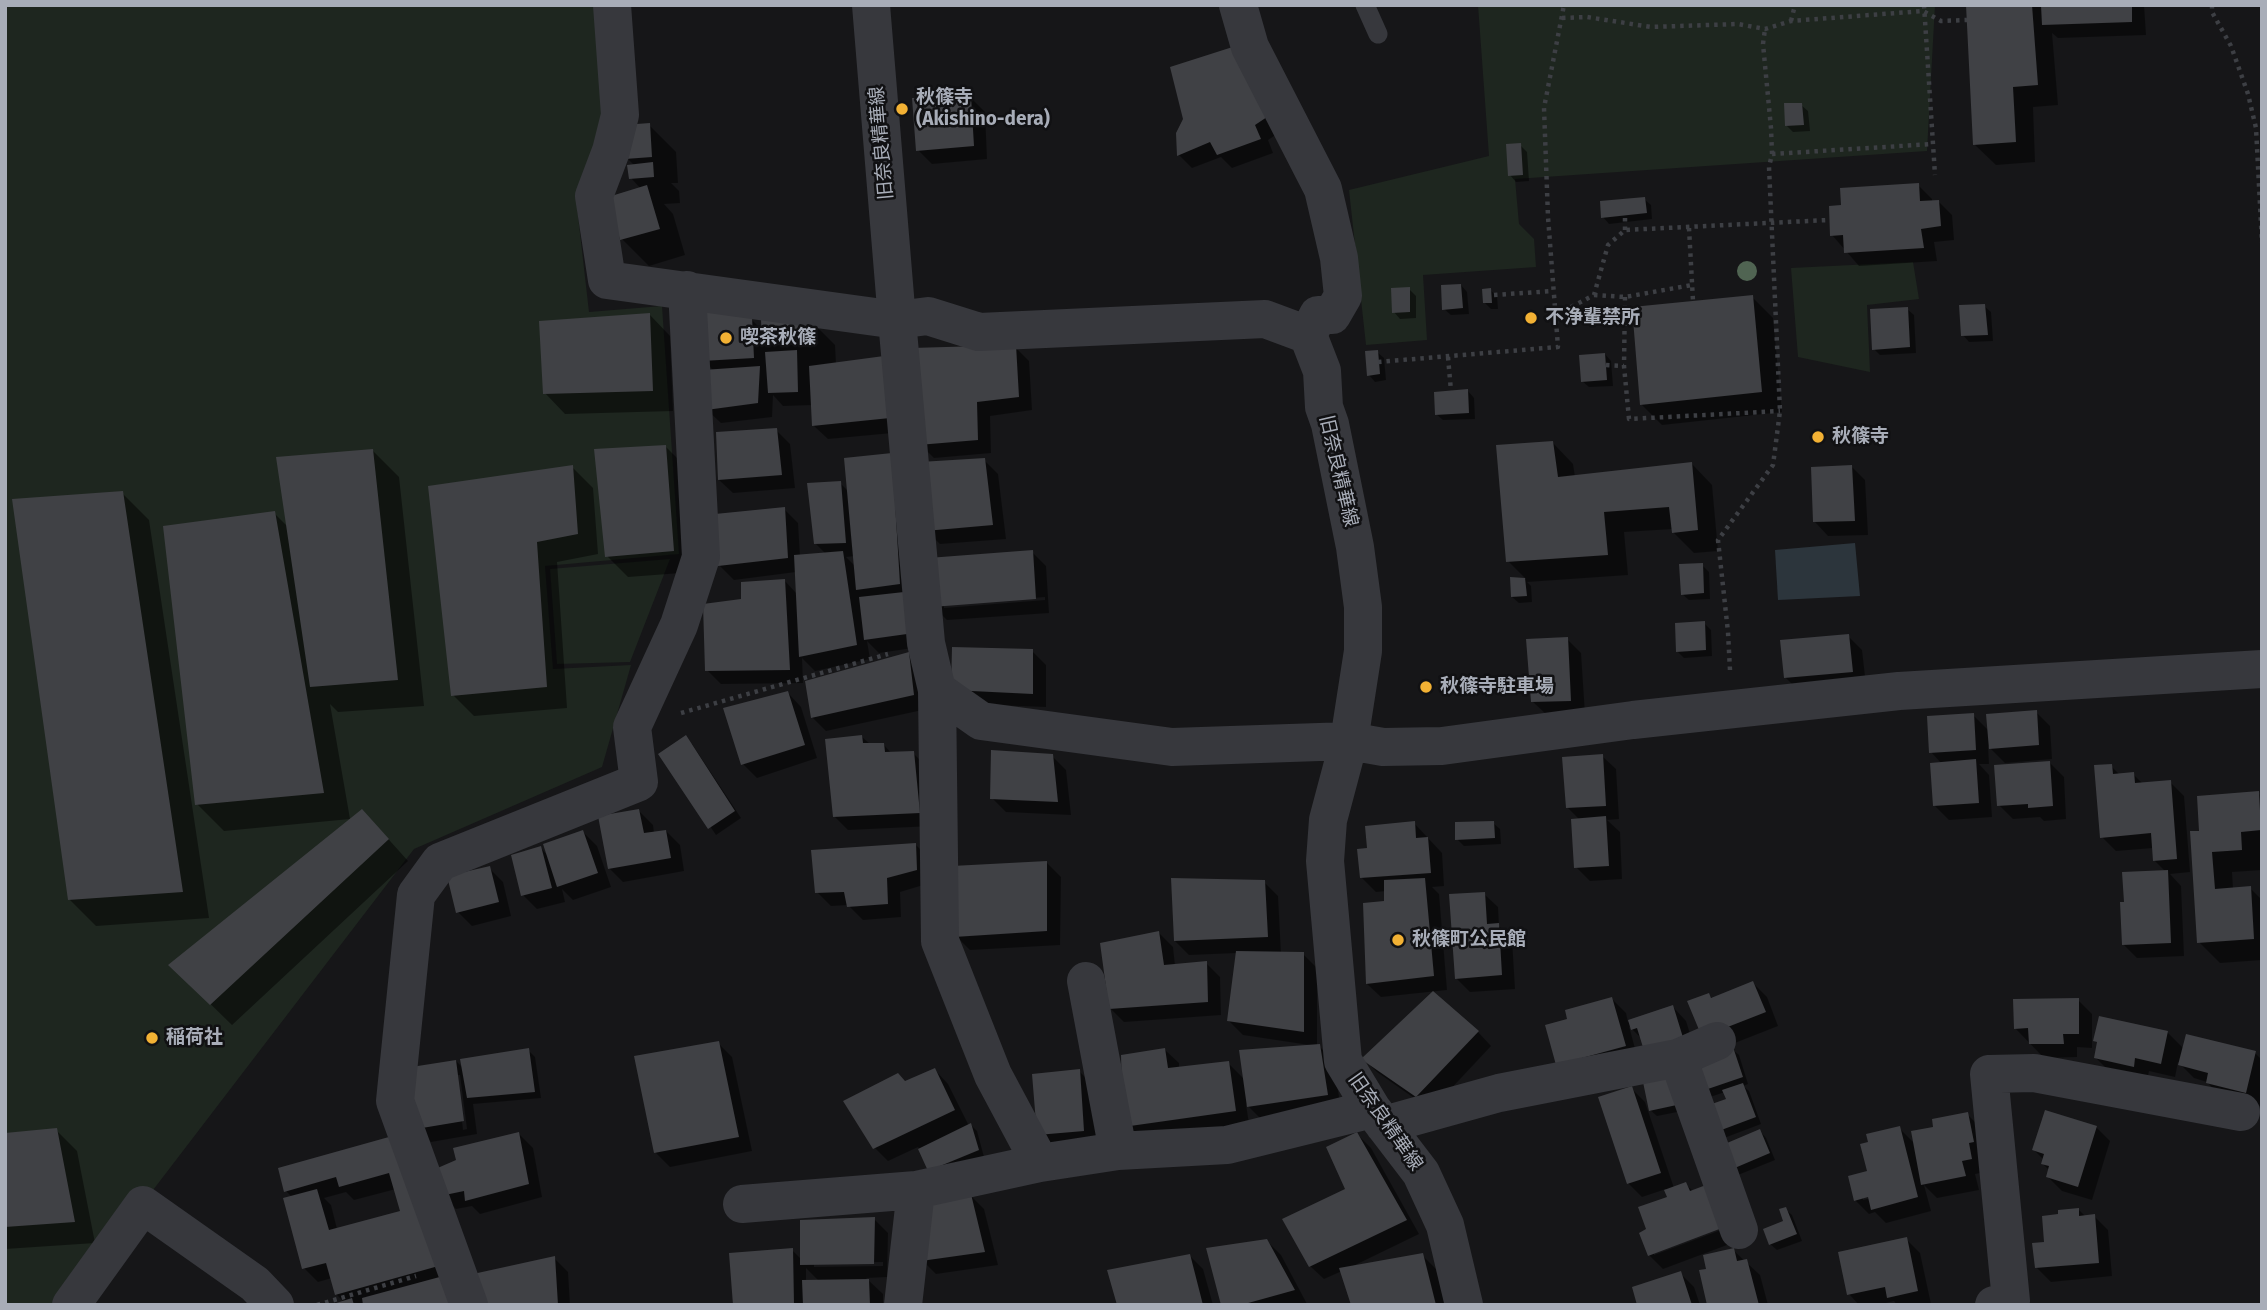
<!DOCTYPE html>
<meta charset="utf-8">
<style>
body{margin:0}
#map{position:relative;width:2267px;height:1310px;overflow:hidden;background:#161618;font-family:"Fira Sans",sans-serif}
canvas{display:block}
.frame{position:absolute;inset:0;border:7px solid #a8adb8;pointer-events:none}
</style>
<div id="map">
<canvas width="2267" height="1310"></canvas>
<div class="frame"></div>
</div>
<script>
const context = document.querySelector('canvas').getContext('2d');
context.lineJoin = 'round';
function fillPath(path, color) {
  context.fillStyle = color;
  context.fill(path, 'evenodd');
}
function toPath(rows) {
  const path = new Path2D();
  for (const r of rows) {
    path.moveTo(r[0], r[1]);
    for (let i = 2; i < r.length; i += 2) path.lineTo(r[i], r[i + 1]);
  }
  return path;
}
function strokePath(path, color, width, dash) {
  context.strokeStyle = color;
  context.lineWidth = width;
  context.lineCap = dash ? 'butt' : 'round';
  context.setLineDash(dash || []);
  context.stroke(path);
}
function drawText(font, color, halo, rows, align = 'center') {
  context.font = font + ' "Fira Sans","Noto Sans JP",sans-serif';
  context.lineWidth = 5;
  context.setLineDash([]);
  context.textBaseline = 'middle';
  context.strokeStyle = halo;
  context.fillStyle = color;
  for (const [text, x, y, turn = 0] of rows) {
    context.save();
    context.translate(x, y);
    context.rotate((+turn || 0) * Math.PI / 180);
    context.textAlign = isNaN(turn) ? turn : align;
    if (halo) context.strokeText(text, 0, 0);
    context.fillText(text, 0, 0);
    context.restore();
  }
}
fillPath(toPath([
 [5,5,606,5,606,131,577,207,589,312,662,306,679,554,545,566,553,669,631,665,602,767,414,849,150,1194,87,1305,5,1305],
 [1478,5,1935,5,1927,151,1515,179,1519,224,1534,239,1536,267,1423,275,1427,340,1366,345,1349,190,1489,156],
 [1913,262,1919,299,1867,305,1870,372,1798,357,1791,268],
 [670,559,630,662,557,664,550,569]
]), '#1e261f');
fillPath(toPath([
 [1855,543,1860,596,1778,600,1775,550]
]), '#2c353c');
fillPath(toPath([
 [1968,5,2144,5,2146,35,2058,38,2052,33,2058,105,2033,107,2035,162,1996,165,1975,145],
 [1172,68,1286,128,1268,140,1273,153,1232,168,1221,157,1192,168,1179,155,1185,119],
 [971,98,985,112,987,159,932,164,918,150],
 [1801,105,1808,111,1810,131,1793,132,1786,125],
 [649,125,676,152,678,183,671,183,679,191,680,203,664,204,673,214,685,255,649,266,622,239,641,189,631,178,635,166,627,158],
 [1520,145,1527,152,1529,181,1516,182,1510,175],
 [1918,185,1932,199,1932,202,1938,201,1952,215,1954,240,1934,242,1937,261,1859,266,1832,235,1843,207],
 [1644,199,1651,205,1652,219,1609,224,1603,217],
 [1461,285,1467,292,1469,314,1451,315,1444,309],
 [1409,289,1416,296,1416,318,1400,319,1394,312],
 [1490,290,1497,296,1498,309,1491,309,1485,303],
 [1752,297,1773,318,1782,412,1662,425,1641,404],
 [1984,306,1991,312,1993,341,1969,342,1963,335],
 [1907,309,1914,315,1916,353,1880,355,1874,349],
 [650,315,670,336,673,411,565,414,545,393],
 [808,318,835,345,836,364,903,432,828,439,814,426,813,405,783,406,773,395,772,417,721,423,707,410,714,371,704,361,751,319,763,331],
 [1015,347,1029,361,1032,410,990,416,991,453,934,458,920,444],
 [1377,352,1384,358,1386,380,1375,382,1369,375],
 [1605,354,1611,361,1613,386,1589,387,1582,381],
 [1468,391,1474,398,1475,419,1443,420,1436,414],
 [776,430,790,444,795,488,733,493,719,480],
 [1553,443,1573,464,1575,477,1692,464,1712,485,1718,551,1694,553,1673,532,1673,529,1624,532,1628,575,1527,582,1531,586,1532,602,1519,603,1512,597,1512,579,1526,579,1508,561],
 [666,447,686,467,694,572,628,577,607,556],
 [372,450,399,477,424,706,338,712,330,704,350,819,224,831,197,804,274,513,288,527],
 [984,460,998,474,1006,539,940,544,931,535,932,560,1032,552,1046,566,1049,613,947,620,935,608,920,647,879,653,867,641,870,659,815,671,802,658,803,683,721,684,707,670,743,601,784,580,797,594,796,572,734,580,720,566,784,509,798,523,800,556,826,554,815,543,840,483,848,491,923,486],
 [855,556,855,566,846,557],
 [1045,597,1045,600,944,608,944,605],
 [1851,466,1865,480,1868,535,1828,536,1815,522],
 [572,467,593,488,598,554,557,562,567,708,474,716,453,695],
 [122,493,149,520,209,918,96,926,69,899],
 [1702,565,1709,572,1710,599,1689,600,1682,594],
 [1704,623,1711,630,1712,656,1684,658,1677,651],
 [1848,636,1862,650,1866,685,1799,691,1785,677],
 [1567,639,1581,653,1585,714,1547,715,1533,702],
 [1032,651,1046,665,1046,707,967,704,953,690],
 [908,654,922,668,927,709,826,731,812,717],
 [788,693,801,707,817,758,757,778,743,764],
 [2036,712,2050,726,2052,759,2005,763,1988,746,1989,764,1979,764,1989,775,1992,817,1949,820,1935,806,1942,764,1931,752,1973,715,1989,731],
 [862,737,870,744,884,745,892,754,913,753,927,767,933,826,848,830,834,816],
 [692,744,741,818,716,835,661,754],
 [1052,756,1066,770,1071,815,1006,812,992,798],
 [1602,756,1616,769,1619,819,1607,820,1620,832,1622,879,1590,881,1576,867,1580,820,1567,807],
 [2050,763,2064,777,2066,819,2044,821,2040,817,2013,819,1999,805],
 [2111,766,2120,775,2133,774,2143,784,2170,782,2184,796,2190,872,2170,874,2181,886,2184,956,2137,958,2123,944,2126,904,2166,872,2154,860,2153,848,2116,851,2102,837],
 [2258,793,2262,797,2262,870,2232,872,2233,889,2250,888,2262,900,2262,960,2220,963,2199,942,2201,832],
 [639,811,653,825,654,833,666,831,680,845,684,871,623,882,609,868],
 [1414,823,1442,853,1444,886,1432,887,1439,894,1447,990,1381,997,1367,984,1386,902,1386,891,1376,892,1362,878,1369,850],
 [1493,823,1500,829,1501,844,1464,846,1457,839],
 [382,832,408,861,232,1025,191,985],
 [583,832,597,846,611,887,573,900,562,889,565,902,537,909,523,895,541,848,549,857],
 [915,844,929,858,930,883,900,892,901,917,863,920,848,905,831,906,817,892],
 [1047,863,1061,877,1060,945,970,950,956,936],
 [489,868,503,882,511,916,472,926,458,912],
 [1264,882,1278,896,1281,954,1303,954,1317,968,1317,1046,1319,1046,1333,1060,1341,1109,1262,1120,1246,1104,1249,1124,1138,1140,1125,1126,1165,1050,1179,1063,1179,1068,1228,1063,1245,1080,1316,1046,1243,1035,1229,1021,1237,953,1189,955,1175,941],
 [1484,894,1498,907,1499,926,1512,939,1515,989,1470,992,1456,978],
 [1159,933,1173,947,1175,966,1206,963,1220,977,1221,1015,1124,1022,1110,1008],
 [1753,983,1767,997,1778,1026,1717,1050,1709,995,1713,999],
 [1612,999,1626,1013,1628,1022,1673,1007,1686,1021,1692,1040,1642,1039,1629,1026,1638,1060,1572,1078,1570,1020],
 [2078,1000,2092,1014,2092,1048,2077,1047,2077,1057,2044,1058,2015,1028],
 [1478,1032,1491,1046,1431,1110,1377,1072,1364,1059],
 [2167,1032,2184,1049,2255,1053,2262,1060,2260,1106,2221,1097,2207,1082,2194,1078,2178,1062,2175,1077,2149,1071,2147,1080,2109,1071,2095,1057,2099,1044,2095,1041],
 [718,1043,732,1057,752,1151,670,1167,656,1153],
 [1732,1049,1739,1055,1748,1084,1743,1086,1749,1091,1761,1124,1724,1138,1718,1131,1728,1100,1725,1092,1710,1097,1704,1090],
 [528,1050,535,1057,541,1098,473,1104,477,1134,431,1142,417,1128,456,1061,464,1069],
 [457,1075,460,1075,467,1129,463,1130],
 [935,1070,948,1084,969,1126,971,1125,977,1131,984,1157,930,1170,918,1147,888,1161,874,1147,906,1083],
 [1079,1071,1093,1085,1098,1144,1053,1148,1039,1134],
 [1645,1084,1692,1109,1657,1116,1650,1110],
 [1631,1088,1645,1102,1674,1188,1685,1184,1693,1191,1654,1252,1654,1255,1737,1224,1743,1239,1663,1269,1649,1255,1648,1230,1669,1198,1666,1189,1642,1197,1628,1183],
 [1967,1114,1981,1128,1985,1172,1975,1174,1979,1190,1937,1198,1924,1185,1931,1211,1886,1223,1875,1212,1869,1214,1855,1200,1869,1172,1899,1128,1915,1144,1935,1128],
 [1863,1196,1876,1197,1863,1200],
 [2096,1127,2110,1141,2092,1200,2062,1191,2048,1177,2050,1171,2043,1164,2044,1160,2034,1150],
 [56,1130,77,1151,95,1243,5,1249,5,1135],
 [1760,1131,1766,1138,1775,1160,1738,1175,1731,1169],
 [519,1134,533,1148,542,1197,480,1214,472,1206,456,1209,442,1195],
 [1357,1134,1371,1148,1419,1234,1351,1267,1422,1255,1436,1269,1445,1305,1353,1305,1342,1271,1324,1279,1310,1266,1348,1190],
 [396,1137,464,1305,337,1305,344,1302,336,1294,332,1278,318,1282,304,1268,292,1197,286,1191],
 [396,1189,402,1212,337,1229,331,1205,324,1198,346,1192,354,1200],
 [970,1195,984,1209,998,1265,936,1274,923,1261],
 [1785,1209,1792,1215,1802,1241,1777,1250,1770,1244,1786,1222],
 [2078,1209,2086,1217,2094,1216,2108,1230,2112,1276,2051,1282,2037,1268,2046,1243],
 [874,1219,888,1233,887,1277,866,1278,883,1294,883,1305,735,1305,792,1250,802,1260],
 [883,1262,883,1266,814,1267,814,1263],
 [806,1268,819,1281,806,1282],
 [1906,1239,1920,1253,1931,1304,1897,1305,1894,1301,1878,1305,1859,1305,1849,1294],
 [1267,1241,1281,1255,1307,1304,1223,1305],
 [1733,1250,1760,1275,1768,1305,1709,1305,1709,1270],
 [1189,1255,1203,1269,1213,1305,1119,1305],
 [554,1258,568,1272,570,1305,480,1305],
 [1680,1273,1694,1287,1700,1305,1639,1305]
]), '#0007');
fillPath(toPath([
 [1966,5,2032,5,2038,85,2013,87,2016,142,1973,145],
 [2041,5,2132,5,2132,22,2042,25],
 [1242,44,1273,113,1255,125,1261,139,1217,155,1210,142,1177,156,1176,133,1183,119,1170,67],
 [971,96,974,146,916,151,912,98],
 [1784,103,1802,103,1804,125,1785,126],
 [650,123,652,157,625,159,623,125],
 [1521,143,1523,175,1508,176,1506,144],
 [653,162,654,177,629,179,627,165],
 [1919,183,1920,201,1939,200,1941,226,1921,229,1924,248,1844,253,1843,235,1830,236,1829,206,1841,205,1840,188],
 [647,185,660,229,620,240,608,197],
 [1645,197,1647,213,1601,218,1600,201],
 [1461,284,1463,308,1442,310,1441,285],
 [1410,287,1410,312,1392,313,1391,288],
 [1491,288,1492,303,1483,303,1482,289],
 [1753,295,1762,392,1640,405,1632,307],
 [1985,304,1988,335,1961,336,1959,305],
 [699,307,752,317,754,358,702,361],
 [1908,307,1910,347,1872,350,1870,309],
 [650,313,653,391,543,394,539,321],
 [808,316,811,344,762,345,761,319],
 [1016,345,1019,397,977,402,978,440,918,445,911,348],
 [797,350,798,392,768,393,765,352],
 [1378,350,1380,374,1367,376,1365,351],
 [1605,353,1607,380,1581,382,1579,355],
 [884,356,890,418,812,426,809,366],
 [760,366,758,403,706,410,703,370],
 [1468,389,1469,413,1435,415,1434,392],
 [777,428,782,475,718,480,716,432],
 [1553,441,1558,477,1692,462,1698,530,1672,533,1669,507,1604,512,1608,555,1506,562,1496,445],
 [666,445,674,551,605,557,594,449],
 [373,449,398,680,310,687,276,457],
 [892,453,900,584,856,590,844,458],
 [985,458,993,525,925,531,920,462],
 [573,465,578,534,537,542,547,687,451,696,428,486],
 [1852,465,1855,521,1813,522,1811,467],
 [841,481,846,543,814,544,807,483],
 [123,491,183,892,68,900,12,499],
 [785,507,788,558,718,566,715,514],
 [275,511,324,793,195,805,163,526],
 [1033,550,1036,599,932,607,928,558],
 [843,551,857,645,799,657,794,555],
 [1703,563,1704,593,1681,595,1679,564],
 [1510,577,1525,578,1527,596,1511,597],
 [785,579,790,670,705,671,703,604,741,599,741,582],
 [904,592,907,634,864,640,859,597],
 [1705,621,1706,650,1676,652,1675,623],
 [1849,634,1853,672,1784,678,1780,640],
 [1568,637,1571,701,1531,702,1526,639],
 [952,647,1033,649,1033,694,951,690],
 [909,652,914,695,811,718,805,681],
 [788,691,805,745,741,765,723,708],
 [2037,710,2039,745,1989,749,1986,714],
 [1974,713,1976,750,1929,753,1927,716],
 [686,735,735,811,708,829,658,754],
 [862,735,863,743,884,743,885,752,914,751,920,813,833,817,825,739],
 [991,750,1053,754,1058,802,990,799],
 [1603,754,1606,806,1566,808,1562,757],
 [1976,759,1979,803,1933,806,1930,763],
 [2050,761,2053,806,2028,808,2028,804,1997,806,1994,765],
 [2112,764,2113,774,2134,772,2135,783,2171,780,2177,859,2153,861,2151,833,2100,838,2094,765],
 [2259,791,2261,830,2241,832,2242,850,2212,852,2215,889,2251,886,2254,939,2197,943,2190,831,2199,831,2197,796],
 [362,809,389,839,210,1005,168,965],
 [639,809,644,833,666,830,671,858,608,869,598,816],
 [1606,816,1609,866,1574,868,1571,819],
 [1415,821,1416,838,1428,837,1431,873,1360,878,1357,849,1367,848,1365,826],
 [1494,821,1495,838,1455,840,1455,822],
 [583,830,598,873,557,887,543,844],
 [916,843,917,870,887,878,888,904,847,907,844,892,815,893,811,850],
 [541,846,552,888,521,896,511,855],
 [1047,861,1047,931,954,937,952,866],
 [490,866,499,902,456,913,447,876],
 [2168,870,2171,943,2122,945,2120,902,2124,902,2122,872],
 [1171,878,1265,880,1268,937,1174,941],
 [1425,878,1434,976,1366,984,1363,903,1384,901,1384,880],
 [1485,892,1487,924,1499,923,1502,975,1455,979,1449,894],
 [1159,931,1164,965,1207,961,1208,1002,1109,1009,1100,943],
 [1236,951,1304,952,1304,1032,1227,1021],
 [1753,981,1766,1012,1702,1037,1687,1001,1709,993,1711,998],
 [1433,991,1479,1031,1416,1097,1361,1059],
 [1612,997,1626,1046,1556,1065,1545,1025,1567,1019,1565,1010],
 [2079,998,2079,1034,2063,1034,2064,1044,2029,1044,2028,1028,2014,1029,2013,999],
 [1673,1005,1685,1044,1646,1057,1637,1028,1631,1030,1628,1020],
 [2099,1016,2168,1031,2161,1064,2135,1058,2134,1067,2094,1058,2097,1042,2093,1041],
 [2186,1034,2256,1051,2246,1093,2206,1083,2208,1073,2178,1065],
 [719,1041,739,1137,654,1153,634,1056],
 [1320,1044,1328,1095,1247,1107,1239,1050],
 [1733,1047,1743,1077,1702,1091,1693,1066],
 [529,1048,535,1092,467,1098,460,1059],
 [1165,1048,1168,1068,1229,1061,1236,1111,1123,1127,1121,1055],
 [456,1060,464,1121,416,1129,405,1068],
 [935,1068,955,1110,873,1149,843,1101,898,1073,905,1081],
 [1080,1069,1084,1131,1037,1135,1032,1074],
 [1680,1074,1686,1103,1649,1111,1643,1082],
 [1743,1083,1756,1117,1716,1132,1706,1106,1726,1099,1722,1090],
 [1632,1086,1661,1173,1627,1184,1598,1097],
 [2045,1110,2097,1126,2078,1187,2046,1177,2049,1166,2041,1164,2044,1154,2032,1150],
 [1968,1112,1974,1142,1969,1143,1972,1159,1962,1161,1966,1176,1921,1185,1911,1131,1933,1127,1932,1119],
 [971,1123,979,1150,928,1171,918,1149],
 [1900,1126,1918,1197,1871,1210,1868,1197,1854,1201,1848,1176,1867,1171,1860,1144,1868,1142,1866,1134],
 [57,1128,75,1222,5,1227,5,1133],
 [1760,1129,1770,1153,1730,1170,1720,1146],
 [519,1132,529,1184,465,1201,464,1191,440,1196,433,1170,456,1160,453,1148],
 [1357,1132,1407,1220,1309,1267,1282,1219,1345,1189,1326,1147],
 [396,1135,442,1265,335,1295,326,1263,302,1269,283,1198,317,1189,329,1230,400,1211,389,1173,339,1187,336,1177,284,1192,278,1168],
 [1686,1182,1690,1191,1714,1182,1730,1225,1648,1256,1639,1233,1646,1229,1638,1207,1667,1197,1664,1190],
 [971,1194,985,1252,921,1261,934,1197],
 [1786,1207,1797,1234,1769,1245,1763,1229,1783,1221,1779,1209],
 [2079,1208,2079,1216,2095,1214,2099,1263,2035,1268,2032,1243,2044,1242,2042,1216,2058,1214,2058,1210],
 [875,1217,874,1264,800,1265,800,1220],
 [1907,1237,1918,1291,1887,1298,1885,1287,1847,1295,1838,1252],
 [1267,1239,1295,1290,1241,1305,1221,1305,1206,1248],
 [793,1248,794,1305,733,1305,729,1253],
 [1734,1248,1737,1261,1747,1259,1759,1305,1707,1305,1699,1270,1706,1269,1703,1255],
 [1423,1253,1436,1305,1351,1305,1339,1268],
 [1190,1254,1203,1305,1117,1305,1107,1270],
 [555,1256,558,1305,479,1305,473,1274],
 [1681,1271,1692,1305,1637,1305,1632,1287],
 [447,1275,455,1305,363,1305,362,1298],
 [869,1279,870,1305,803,1305,802,1280],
 [352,1298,354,1305,333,1305,333,1304]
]), '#404145');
strokePath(toPath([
 [1924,5,1935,175],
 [2212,5,2212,12,2231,46,2248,94,2256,128,2262,243],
 [1562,18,1587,17,1651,27,1738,24,1765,29,1791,21,1923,11,1941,21,1967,20],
 [1791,21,1795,5],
 [1772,154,1933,144],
 [1689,228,1693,301],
 [1625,230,1625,215],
 [1494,295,1553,291],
 [1594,295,1625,297,1692,285],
 [1625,297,1624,366,1629,419,1780,411],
 [1556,315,1594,295,1608,245,1625,230,1829,220],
 [1448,357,1451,391],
 [1378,362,1558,347,1548,217,1544,108,1564,5],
 [1606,365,1624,366],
 [1730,670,1728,632,1718,540,1773,465,1780,411,1769,167,1772,154,1771,128,1763,44,1765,29],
 [681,713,888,654],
 [317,1305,416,1276]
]), '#3d3f44', 4.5, [3.5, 5]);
strokePath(toPath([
 [1365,5,1378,34]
]), '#37383d', 19);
strokePath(toPath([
 [612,5,620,115,611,151,594,196,607,280,897,320,926,643,937,690,981,721,1172,747,1349,741,1383,747,1442,746,1633,720,1899,691,2262,669],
 [871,5,897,320,928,316,979,332,1265,319,1308,335,1322,371,1324,407,1330,424,1355,547,1363,607,1363,651,1349,741,1328,820,1325,861,1343,1061,1372,1109,1421,1173,1445,1225,1464,1305],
 [1238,5,1250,47,1323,189,1339,258,1343,296,1332,315,1318,315,1308,335],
 [937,690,940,941,993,1075,1040,1163],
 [1086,981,1118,1151],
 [1678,1058,1739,1230],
 [1384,1125,1499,1093,1678,1058,1717,1041],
 [742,1204,916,1190],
 [71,1305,143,1205,255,1284,275,1305],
 [469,1305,395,1101,416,895,440,862,639,782,632,727,679,625,701,557,687,290],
 [903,1305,916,1190,1040,1163,1118,1151,1227,1145,1372,1109],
 [1994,1305,2011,1301,1989,1074,2034,1073,2241,1112]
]), '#37383d', 38);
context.fillStyle = '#506452';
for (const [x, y] of [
 [1747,271]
]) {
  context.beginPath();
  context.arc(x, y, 10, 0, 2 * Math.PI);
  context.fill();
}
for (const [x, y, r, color] of [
 [902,109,7,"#f2b134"],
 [1531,318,7,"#f2b134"],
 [726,338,7,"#f2b134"],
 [1818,437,7,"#f2b134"],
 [1426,687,7,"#f2b134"],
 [1398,940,7,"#f2b134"],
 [152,1038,7,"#f2b134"]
]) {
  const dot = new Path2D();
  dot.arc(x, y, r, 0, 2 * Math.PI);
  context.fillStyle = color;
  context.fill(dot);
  strokePath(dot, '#111113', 2.5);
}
drawText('bold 19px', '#a8adb8', '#111113', [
 ["秋篠寺",916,98],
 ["(Akishino-dera)",916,120],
 ["不浄輩禁所",1545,318],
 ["喫茶秋篠",740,338],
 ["秋篠寺",1832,437],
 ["秋篠寺駐車場",1440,687],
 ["秋篠町公民館",1412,940],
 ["稲荷社",166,1038]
], 'left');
drawText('19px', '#a8adb8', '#111113', [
 ["旧奈良精華線",882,143,-95],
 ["旧奈良精華線",1338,471,77],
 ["旧奈良精華線",1385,1122,55]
]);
</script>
